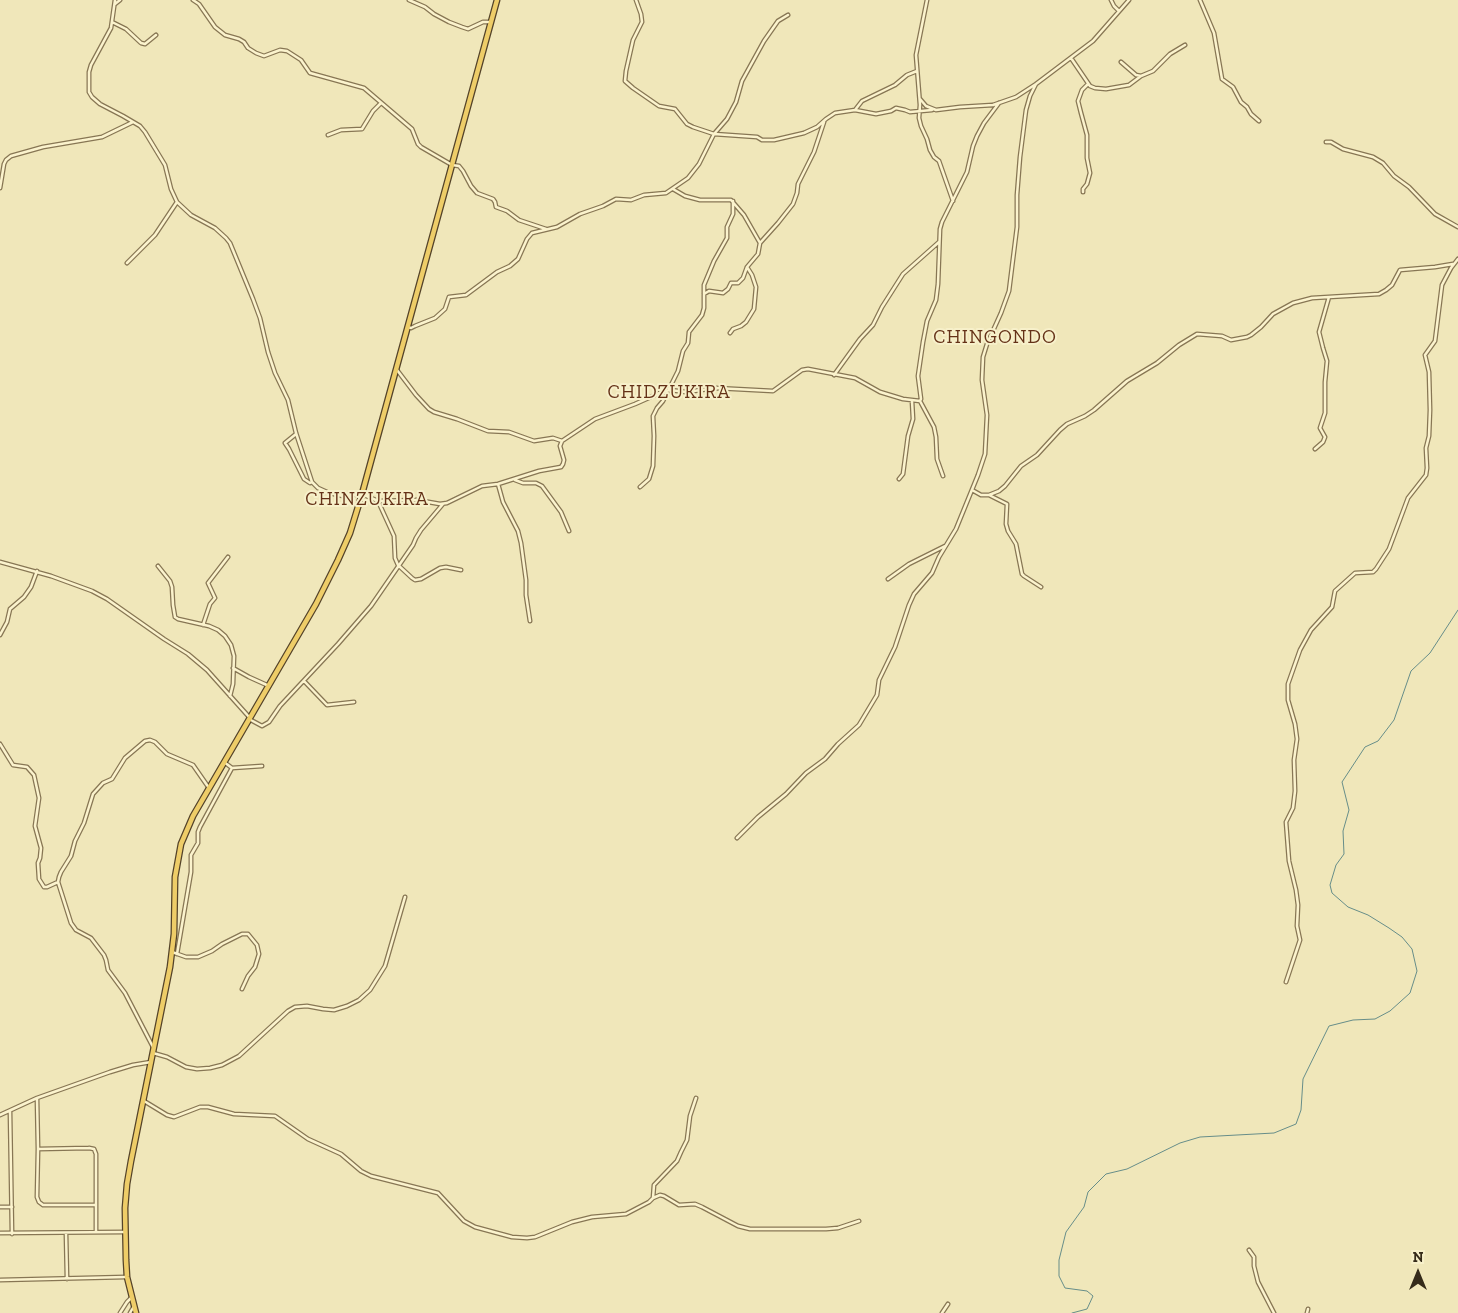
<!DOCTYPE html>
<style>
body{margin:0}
#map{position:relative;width:1458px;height:1313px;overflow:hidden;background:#f0e7ba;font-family:"Zilla Slab",serif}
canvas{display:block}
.north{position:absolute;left:1393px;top:1248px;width:50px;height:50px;-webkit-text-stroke:4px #f7f0ca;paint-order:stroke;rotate:0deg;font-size:14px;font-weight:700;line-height:20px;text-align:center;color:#352b1a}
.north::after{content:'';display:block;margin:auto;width:18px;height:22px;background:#352b1a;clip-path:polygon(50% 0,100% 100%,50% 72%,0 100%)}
</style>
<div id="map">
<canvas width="1458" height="1313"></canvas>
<div class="north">N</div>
</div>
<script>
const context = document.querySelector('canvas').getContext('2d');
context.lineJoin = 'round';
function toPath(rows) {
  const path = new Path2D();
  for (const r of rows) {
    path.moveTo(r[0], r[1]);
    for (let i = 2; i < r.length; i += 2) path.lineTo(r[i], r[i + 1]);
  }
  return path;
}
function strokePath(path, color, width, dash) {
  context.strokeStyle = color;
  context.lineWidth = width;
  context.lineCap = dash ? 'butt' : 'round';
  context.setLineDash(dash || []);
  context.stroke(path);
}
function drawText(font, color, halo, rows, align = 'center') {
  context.font = font + ' "Zilla Slab",serif';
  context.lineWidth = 4;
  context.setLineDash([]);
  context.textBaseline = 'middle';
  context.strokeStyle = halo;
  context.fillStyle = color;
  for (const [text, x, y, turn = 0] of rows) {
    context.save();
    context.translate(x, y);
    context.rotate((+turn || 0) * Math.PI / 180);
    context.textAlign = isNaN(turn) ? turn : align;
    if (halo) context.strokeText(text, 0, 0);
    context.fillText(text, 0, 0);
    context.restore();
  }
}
strokePath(toPath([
 [1072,1313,1087,1309,1093,1296,1087,1291,1065,1288,1059,1276,1059,1260,1066,1232,1084,1207,1088,1192,1106,1174,1127,1169,1180,1143,1200,1137,1274,1133,1296,1124,1301,1110,1303,1079,1329,1026,1353,1020,1375,1019,1390,1011,1410,993,1417,971,1412,949,1402,937,1389,928,1368,915,1348,907,1332,893,1330,885,1336,865,1344,854,1343,831,1349,810,1342,782,1365,747,1378,741,1394,720,1411,671,1430,653,1458,610]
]), '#668d89', 1);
const minor = toPath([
 [115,0,111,28,91,65,89,72,89,92,92,97,100,104,123,116,140,126,145,132,165,165,171,189,177,202,191,215,215,228,226,238,230,243,253,299,260,318,268,352,275,373,288,400,296,433,312,482,318,488,329,493,343,496,362,494,378,501,417,500,440,504,447,503,482,486,498,484,539,471,561,467,563,464,564,460,560,446,562,441,595,419,635,404,662,392,670,390,686,392,716,388,773,391,802,370,808,369,855,378,880,392,903,399,920,401],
 [193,0,199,4,215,27,225,35,239,39,244,42,248,48,256,53,264,56,280,50,287,51,301,60,310,73,364,88,412,129,418,144,421,147,452,165,459,166,463,171,471,186,477,193,493,199,495,202,496,207,507,211,519,220,546,229],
 [409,0,425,7,434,14,449,22,462,27,468,29,483,22,490,22],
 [636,0,641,14,642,22,633,40,626,71,625,81,633,88,659,106,675,109,687,124,693,127,714,134,757,137,762,140,774,140,804,133,817,127,826,119,835,113,855,110,876,114,891,111,896,108,905,110,910,112,932,110],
 [927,0,916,55,920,105,919,118,921,126,927,139,930,150,934,157,939,161,953,201],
 [1111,0,1114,6,1119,11],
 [1200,0,1214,33,1222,79,1233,87,1241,102,1247,107,1251,114,1259,121],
 [115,4,120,0],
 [112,22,126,29,141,43,145,44,156,35],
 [1071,58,1090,86,1095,88,1106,89,1129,85,1141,76,1153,71,1170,54,1185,45],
 [1121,62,1136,75,1141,76],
 [920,99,926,106,936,110,960,107,993,105,1016,97,1036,84,1093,41,1129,0],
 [855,110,862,101,895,85,907,75,917,71],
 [328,135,341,130,362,129,373,111,381,103],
 [1326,142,1331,142,1343,149,1373,157,1383,163,1394,176,1409,187,1435,214,1458,227],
 [0,188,4,164,6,160,11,156,43,147,102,137,133,122],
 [673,189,685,196,700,200,731,200,744,215,760,243,758,254,747,267,743,278,738,283,731,283,728,289,723,293,709,291,704,294],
 [1083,192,1083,189,1087,184,1090,173,1087,158,1087,135,1081,113,1078,101,1082,90,1088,84],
 [760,243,778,223,793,204,797,193,798,184,814,152,824,122],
 [127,263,155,235,177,202],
 [408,327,411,328,415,326,435,318,445,309,449,297,466,295,497,272,510,266,518,259,527,239,532,233,557,227,580,214,603,206,616,199,631,200,644,195,666,193,688,178,699,164,714,134,727,119,736,102,742,81,764,41,778,21,788,15],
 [730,333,733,329,741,326,746,322,754,309,756,287,752,275,747,267],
 [397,370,416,395,429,409,434,412,457,419,488,431,509,432,534,441,553,438,562,441],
 [834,375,860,339,873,325,882,307,903,274,939,242],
 [296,434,285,443,289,449,304,479,310,483,312,482],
 [1315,449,1323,442,1325,437,1320,428,1325,413,1325,382,1327,361,1323,348,1319,332,1329,297],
 [943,476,937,459,936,437,934,427,920,401,921,399,918,376,923,342,927,321,936,300,938,284,940,229,942,222,967,172,973,146,977,136,984,123,999,103],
 [899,479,903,474,908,436,913,419,912,401],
 [515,480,523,483,536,483,542,486,561,512,569,531],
 [498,484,503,502,518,531,521,543,526,580,526,595,530,621],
 [640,487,649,479,653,466,654,436,653,416,657,408,663,401,678,371,683,351,688,343,689,332,702,315,704,308,704,285,714,261,727,238,727,227,733,214,733,201],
 [972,490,981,495,989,495,999,491,1005,486,1021,466,1037,455,1060,430,1067,424,1085,416,1094,410,1127,381,1157,363,1179,345,1197,334,1222,336,1231,340,1247,337,1251,335,1261,327,1273,314,1293,303,1312,298,1379,294,1386,290,1392,285,1400,270,1435,267,1453,264],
 [989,495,1007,504,1006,524,1008,531,1016,544,1022,574,1024,576,1041,587],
 [378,501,394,536,395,558,398,565,412,578,415,580,421,579,440,568,446,567,461,570],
 [0,562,51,576,92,591,107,599,164,639,188,654,207,670,250,718],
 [158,566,170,581,172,587,173,605,175,617,178,619,209,626,218,630,225,636,231,645,234,656,233,684,230,696],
 [888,579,909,564,945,546],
 [203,625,210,604,215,598,208,583,228,557],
 [0,635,7,622,10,609,24,597,31,587,37,571],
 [233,668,249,677,269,686],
 [304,681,327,705,354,702],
 [249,719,262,726,269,722,280,706,338,644,371,606,413,545,416,538,421,530,443,504],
 [0,744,13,765,27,767,34,775,39,798,35,826,41,848,40,858,38,863,39,879,44,887,47,887,58,882],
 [224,762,232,768,262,766],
 [737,838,758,817,786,794,806,773,825,759,838,744,859,725,877,695,879,680,895,647,909,605,914,594,932,573,939,557,956,529,978,475,985,454,987,415,982,380,983,357,987,344,1001,313,1009,291,1017,227,1017,195,1020,157,1026,110,1030,96,1036,84],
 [172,952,186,957,198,957,212,951,222,944,242,934,248,934,257,945,259,954,255,967,248,976,242,989],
 [177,954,191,872,191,855,198,843,198,832,200,827,232,768],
 [1286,982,1300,940,1297,926,1298,905,1296,890,1289,861,1286,822,1293,808,1295,791,1294,760,1297,739,1295,724,1288,700,1288,684,1300,650,1311,630,1332,607,1335,591,1355,573,1373,572,1376,569,1389,549,1408,498,1426,475,1427,468,1426,448,1429,436,1430,410,1429,372,1425,355,1435,341,1442,285,1451,268,1458,259],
 [153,1047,125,993,108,970,106,960,104,955,91,938,76,930,71,923,58,882,59,877,61,872,71,856,75,841,84,823,93,794,103,783,112,779,125,758,145,741,150,740,155,742,167,754,193,765,209,788],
 [153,1053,167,1057,186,1067,197,1069,210,1068,222,1065,239,1056,288,1011,295,1007,307,1006,323,1009,334,1010,347,1006,359,1000,370,990,385,966,405,897],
 [37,1098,38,1149],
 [144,1101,167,1115,174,1117,200,1107,208,1107,234,1114,275,1116,308,1139,341,1154,361,1171,371,1176,438,1193,464,1221,475,1227,512,1237,527,1238,535,1237,572,1222,592,1217,626,1214,649,1202,653,1198,654,1185,677,1161,681,1152,687,1140,690,1116,696,1098],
 [10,1111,12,1234],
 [0,1115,37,1098,110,1072,133,1065,151,1062],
 [89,1148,94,1149,96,1154,96,1205,43,1205,39,1202,37,1197,38,1149,89,1148],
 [653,1198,660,1195,664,1196,679,1205,695,1204,702,1207,738,1226,750,1229,826,1229,838,1228,859,1221],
 [96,1205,96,1232],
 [0,1207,12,1207],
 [0,1233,125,1232],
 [66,1233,67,1279],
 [1249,1250,1254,1257,1254,1266,1258,1282,1274,1313],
 [0,1280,126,1277],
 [120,1313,127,1302,132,1297],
 [130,1313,134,1306],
 [942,1313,948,1304],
 [1307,1313,1308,1309]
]);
const trunk = toPath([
 [136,1313,127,1277,126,1260,125,1208,127,1184,131,1161,170,967,174,934,175,877,181,844,193,816,316,604,338,560,350,533,362,494,497,0]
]);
strokePath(minor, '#877654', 5);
strokePath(trunk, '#544329', 7);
strokePath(minor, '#fbf3cd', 2.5);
strokePath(trunk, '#eecd68', 4.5);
context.letterSpacing = '1px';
drawText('19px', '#643117', '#f7f0ca', [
 ["CHINGONDO",995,338],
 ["CHIDZUKIRA",669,393],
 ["CHINZUKIRA",367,500]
]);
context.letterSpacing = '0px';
</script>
